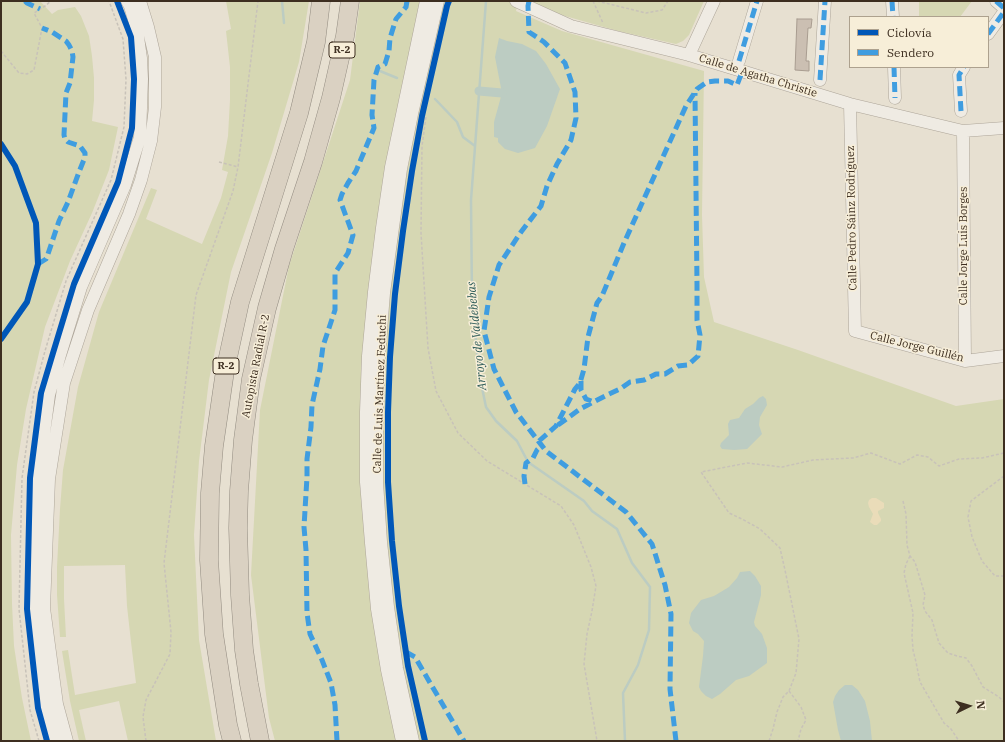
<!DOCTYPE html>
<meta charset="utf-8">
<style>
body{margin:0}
#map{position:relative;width:1005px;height:742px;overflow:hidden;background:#e7e0d1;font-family:"IBM Plex Serif",serif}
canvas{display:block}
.frame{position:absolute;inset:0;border:2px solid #3d2e20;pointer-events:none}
.legend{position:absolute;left:849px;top:16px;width:140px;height:52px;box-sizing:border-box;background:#f7eed8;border:1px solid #ada18e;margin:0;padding:5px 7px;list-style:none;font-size:12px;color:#3d2e20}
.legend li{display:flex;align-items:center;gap:8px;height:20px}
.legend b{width:20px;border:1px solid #ada18e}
.north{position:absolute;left:949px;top:686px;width:40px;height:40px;-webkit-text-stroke:3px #f7eed8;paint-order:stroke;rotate:85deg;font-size:11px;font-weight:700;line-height:16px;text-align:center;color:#3d2e20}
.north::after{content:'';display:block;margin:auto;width:14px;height:18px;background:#3d2e20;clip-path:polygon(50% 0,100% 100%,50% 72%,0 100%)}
</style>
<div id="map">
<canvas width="1005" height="742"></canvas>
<div class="frame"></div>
<ul class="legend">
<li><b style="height:5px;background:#0057b8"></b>Ciclovía</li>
<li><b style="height:5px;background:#3f9de0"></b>Sendero</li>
</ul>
<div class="north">N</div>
</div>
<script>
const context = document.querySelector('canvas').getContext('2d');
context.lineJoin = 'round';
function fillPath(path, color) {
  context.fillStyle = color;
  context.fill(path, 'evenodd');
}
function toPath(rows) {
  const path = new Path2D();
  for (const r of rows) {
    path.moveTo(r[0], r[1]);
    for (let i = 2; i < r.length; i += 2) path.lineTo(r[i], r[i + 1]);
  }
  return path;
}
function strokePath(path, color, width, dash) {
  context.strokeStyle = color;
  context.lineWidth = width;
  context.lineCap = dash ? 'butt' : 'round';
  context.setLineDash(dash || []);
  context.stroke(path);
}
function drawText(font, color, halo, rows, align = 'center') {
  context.font = font + ' "IBM Plex Serif",serif';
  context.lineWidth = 3;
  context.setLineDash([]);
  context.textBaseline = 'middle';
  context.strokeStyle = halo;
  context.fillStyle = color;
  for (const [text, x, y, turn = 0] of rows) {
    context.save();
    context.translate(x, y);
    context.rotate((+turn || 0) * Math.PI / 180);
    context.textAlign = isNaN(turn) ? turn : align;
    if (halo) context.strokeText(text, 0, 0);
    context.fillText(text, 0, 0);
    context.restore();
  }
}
fillPath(toPath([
 [1,1,40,1,52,14,58,10,75,7,81,16,89,36,92,56,94,78,94,100,92,121,118,127,109,170,92,213,70,261,45,327,26,409,17,465,11,535,12,604,14,646,22,698,31,741,1,741],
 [226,1,309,1,299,62,272,153,231,272,209,380,199,461,194,535,199,640,216,741,128,741,119,701,79,710,86,741,79,741,70,701,62,651,68,650,75,695,136,683,131,642,127,606,125,565,64,566,64,599,66,637,60,637,57,595,57,567,60,509,63,470,78,387,99,312,151,188,157,190,146,219,202,244,221,198,228,172,222,170,228,136,230,100,230,67,226,31,231,29],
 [360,1,518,1,516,11,562,31,704,71,702,215,704,277,714,322,798,350,956,406,1004,399,1004,741,275,741,269,718,251,575,260,410,289,266,350,80],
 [535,1,704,1,689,35,683,41,676,44,618,31,558,14,534,4],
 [919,1,972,1,960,17,919,17]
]), '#d6d7b3');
fillPath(toPath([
 [872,498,876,498,884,503,884,508,878,511,878,513,881,519,881,521,877,525,874,525,870,522,873,514,869,507,868,503,869,500]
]), '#eadcb9');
fillPath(toPath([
 [499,38,507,41,522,44,536,51,546,64,560,89,547,126,535,148,518,153,505,149,498,142,498,138,494,137,494,122,502,93,495,57],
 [763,396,766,399,767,405,760,417,759,425,762,434,747,449,734,450,722,449,720,446,721,443,729,435,728,424,730,420,739,418,745,409,753,404,759,398],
 [750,571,755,576,761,586,761,595,754,622,755,626,762,634,767,648,767,663,749,676,736,680,720,694,712,699,706,696,701,691,699,687,703,656,704,641,698,634,693,631,689,623,691,613,701,600,714,596,729,587,737,578,740,572],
 [845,685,852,685,858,690,865,701,870,721,872,741,841,741,838,730,833,702,835,696,839,690]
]), '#bcccc2');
strokePath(toPath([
 [282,1,284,23],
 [486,1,471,200,472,299,479,373,486,407,496,421,517,441,528,462,584,501,592,511,617,529,632,563,650,587,649,630,638,665,623,693,625,741],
 [380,71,397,78],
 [435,99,457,122,463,137,475,146]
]), '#bcccc2', 2.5);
strokePath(toPath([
 [479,91,502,93]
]), '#bcccc2', 9);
const building = toPath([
 [797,19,812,19,811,28,808,28,806,61,809,61,809,71,795,70,797,19]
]);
fillPath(building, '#cbbfb2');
strokePath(building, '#a89c90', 1);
const minor = toPath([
 [516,1,571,26,689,55,850,104,963,131,1004,128],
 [892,1,893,17],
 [996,1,1004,8],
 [988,34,1004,12],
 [689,55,714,1],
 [739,61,757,1],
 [894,67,895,98],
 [820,80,825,1],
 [850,104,855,331,965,361,1004,356],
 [961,111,959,75,964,67],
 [963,131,965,361],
 [55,741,46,707,35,608,38,479,49,395,60,355,81,287,125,185,140,137,142,79,141,58,137,30,130,6,127,1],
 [67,741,57,704,44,608,49,479,64,383,88,310,129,214,141,180,151,141,155,107,155,57,148,27,140,1],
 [402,741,387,670,377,609,371,543,366,482,366,412,368,356,374,292,382,228,391,167,426,1],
 [413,741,397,668,388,607,381,542,377,482,377,412,379,356,384,293,401,169,412,114,438,1]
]);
const highway = toPath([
 [232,741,228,725,214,634,209,560,210,493,214,446,225,371,240,302,299,113,316,42,321,1],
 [260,741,249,684,244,650,240,595,238,528,239,491,243,440,251,379,267,308,284,249,313,162,331,98,345,36,350,1]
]);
strokePath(minor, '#ada599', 13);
strokePath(highway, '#928b80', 19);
strokePath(toPath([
 [593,1,603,23],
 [597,1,646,13,662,10,668,1],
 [1,51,19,73,27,74,34,70,42,28,34,13,45,6,51,1],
 [426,117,422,146,421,233,428,348,436,391,458,433,487,461,561,506,574,525,591,567,596,586,592,611,587,634,584,664,597,741],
 [219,162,238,167,258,1],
 [1004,476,971,501,968,517,972,537,982,561,995,576,1004,576],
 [903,501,906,514,907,545,910,556,915,562,925,595,923,605,925,611,932,620,939,643,948,653,957,656,966,658,972,666,983,687,999,697,1004,702],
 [910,556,906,564,904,573,913,613,912,636,913,650,916,662,920,682,944,723,951,729,959,741],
 [789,691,801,707,806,720,801,729,798,741],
 [39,741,30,710,19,609,22,478,34,392,45,351,66,281,111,180,124,127,126,79,123,39,109,1],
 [146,741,143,717,146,700,170,654,171,632,164,563,196,295,233,191,238,167],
 [769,741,773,729,777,712,783,697,789,691,796,673,799,639,785,570,780,548,760,529,742,519,729,513,701,472,747,463,782,467,813,460,853,458,871,453,900,464,917,455,928,457,939,466,959,459,982,458,1004,453]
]), '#c8c2b9', 1.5, [3, 2]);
strokePath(minor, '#efebe3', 12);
strokePath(highway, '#dad1c2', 18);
strokePath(toPath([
 [25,1,27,3,40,9],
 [529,1,528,6,529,32,544,42,565,63,575,92,576,118,571,140,557,164,547,186,541,206,521,232,499,265,489,297,484,331,494,369,516,412,546,451,626,512,652,544,665,585,671,614,670,689,676,741],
 [892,1,893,17],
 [996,1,1004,8],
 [988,34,1004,12],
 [739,61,757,1],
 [894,67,895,98],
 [820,80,825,1],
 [961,111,959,75,964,67],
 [38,264,46,259,48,254,59,221,68,202,79,172,85,157,85,153,80,146,68,142,65,139,64,135,66,93,70,83,73,57,72,51,69,45,66,41,52,32,42,28],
 [581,381,581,390,586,399,594,402],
 [558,425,580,409,609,394,620,389,630,382,644,380,656,374,665,374,678,366,688,365,698,356,700,335,697,320,697,285,695,93],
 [539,441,556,426,575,389,580,383,584,369,588,337,597,303,602,296,624,243,686,106,697,89,707,82,715,81,728,81,737,85,742,72],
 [525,484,524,476,526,463,533,458,537,450,542,445],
 [406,652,415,657,464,741],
 [337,741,335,705,331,683,322,660,310,634,307,613,306,550,304,527,307,477,307,459,311,427,312,405,320,369,323,346,335,310,335,273,348,253,353,235,340,200,342,194,348,183,356,171,374,128,372,115,374,80,378,67,385,64,389,51,390,38,396,19,406,7,407,1]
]), '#3f9de0', 5, [10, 5]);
strokePath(toPath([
 [1,144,15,166,36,223,38,264,27,302,1,339],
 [47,741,38,708,27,609,30,478,41,393,53,353,74,284,118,182,132,128,134,79,131,37,117,1],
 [425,741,408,666,399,606,392,541,388,482,388,412,390,357,395,294,403,231,412,171,422,116,447,6,449,1]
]), '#0057b8', 6);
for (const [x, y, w] of [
 [342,50,26],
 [226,366,26]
]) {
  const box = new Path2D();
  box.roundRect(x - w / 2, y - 8, w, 16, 3);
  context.fillStyle = '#f7eed8';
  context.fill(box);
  strokePath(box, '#3d2e20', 1);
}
drawText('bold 10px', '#3d2e20', null, [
 ["R-2",342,50],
 ["R-2",226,366]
]);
drawText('11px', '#3d2e20', '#f7eed8', [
 ["Calle de Agatha Christie",758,76,17],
 ["Calle Pedro Sáinz Rodríguez",852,218,-91],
 ["Calle Jorge Luis Borges",964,246,-90],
 ["Calle Jorge Guillén",917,347,14],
 ["Autopista Radial R-2",256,366,-79],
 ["Calle de Luis Martínez Feduchi",380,394,-88]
]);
drawText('italic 12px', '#2f5d5a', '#f7eed8', [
 ["Arroyo de Valdebebas",477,336,-96]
]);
</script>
